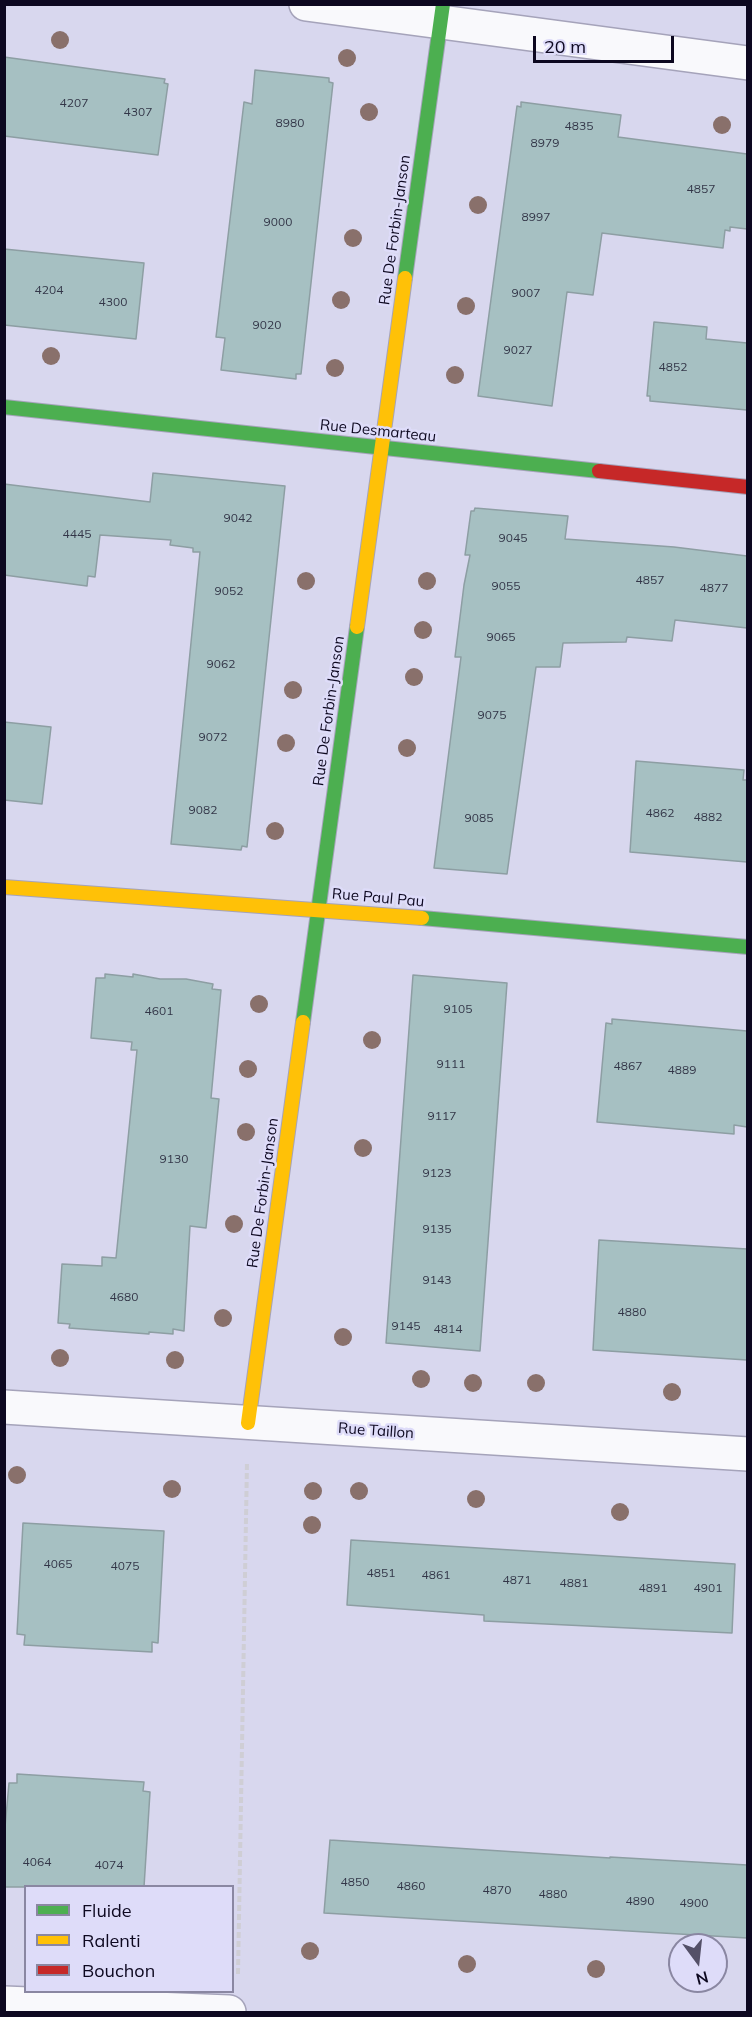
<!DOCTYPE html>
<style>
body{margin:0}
#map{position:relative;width:752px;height:2017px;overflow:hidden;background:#d8d7ee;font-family:Mulish,sans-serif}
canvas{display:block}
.frame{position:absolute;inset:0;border:6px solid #0d0820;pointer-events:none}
.legend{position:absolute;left:24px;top:1885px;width:210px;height:108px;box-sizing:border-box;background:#dedcf9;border:2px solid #8a87a2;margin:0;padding:8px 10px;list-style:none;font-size:18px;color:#0d0820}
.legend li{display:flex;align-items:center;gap:12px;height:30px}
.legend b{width:30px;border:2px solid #8a87a2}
.north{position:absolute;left:668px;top:1933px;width:60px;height:60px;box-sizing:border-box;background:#dedcf9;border:2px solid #8a87a2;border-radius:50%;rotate:165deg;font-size:16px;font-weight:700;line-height:24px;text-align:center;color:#0d0820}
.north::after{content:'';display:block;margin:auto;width:21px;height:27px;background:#545068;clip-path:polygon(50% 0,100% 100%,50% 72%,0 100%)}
.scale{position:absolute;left:533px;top:36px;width:141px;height:27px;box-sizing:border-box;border:3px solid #0d0820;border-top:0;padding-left:8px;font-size:18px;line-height:21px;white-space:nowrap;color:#0d0820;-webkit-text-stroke:4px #dedcf9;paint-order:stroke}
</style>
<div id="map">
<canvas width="752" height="2017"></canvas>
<div class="frame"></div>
<ul class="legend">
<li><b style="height:8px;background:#4caf50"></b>Fluide</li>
<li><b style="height:8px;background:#ffc107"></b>Ralenti</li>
<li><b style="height:8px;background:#c62828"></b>Bouchon</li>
</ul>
<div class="north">N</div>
<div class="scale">20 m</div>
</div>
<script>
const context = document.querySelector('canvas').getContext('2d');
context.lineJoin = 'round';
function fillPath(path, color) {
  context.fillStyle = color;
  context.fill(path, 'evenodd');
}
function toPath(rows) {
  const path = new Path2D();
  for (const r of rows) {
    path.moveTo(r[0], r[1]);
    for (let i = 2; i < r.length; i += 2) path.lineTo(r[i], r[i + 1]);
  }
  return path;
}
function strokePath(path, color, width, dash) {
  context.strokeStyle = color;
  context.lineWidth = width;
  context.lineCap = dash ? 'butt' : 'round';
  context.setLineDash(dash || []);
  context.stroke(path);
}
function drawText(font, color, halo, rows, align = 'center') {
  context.font = font + ' Mulish,sans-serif';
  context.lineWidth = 5;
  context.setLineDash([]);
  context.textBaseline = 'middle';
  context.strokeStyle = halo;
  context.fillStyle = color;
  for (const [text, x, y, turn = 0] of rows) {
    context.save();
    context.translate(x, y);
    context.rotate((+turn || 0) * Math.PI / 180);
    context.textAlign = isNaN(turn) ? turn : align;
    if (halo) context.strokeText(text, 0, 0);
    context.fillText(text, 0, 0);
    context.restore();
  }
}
const building = toPath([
 [4,57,165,79,164,83,168,84,158,155,4,136,4,57],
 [255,70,329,78,329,82,333,83,301,374,296,374,296,379,221,370,225,338,216,337,244,102,252,104,255,70],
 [521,102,621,115,618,137,747,154,747,229,730,227,730,231,725,230,723,248,602,233,593,295,567,292,552,406,478,396,517,106,521,107,521,102],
 [4,249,144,263,136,339,4,325,4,249],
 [654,322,707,327,706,339,747,343,747,410,650,401,650,396,647,396,654,322],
 [153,473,285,486,247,847,242,846,241,850,171,844,200,552,193,552,193,548,170,545,171,540,100,535,95,577,88,576,87,586,4,575,4,484,150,502,153,473],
 [475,508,568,516,565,539,674,547,747,556,747,628,675,620,672,641,627,637,626,642,563,643,560,667,536,667,507,874,434,868,461,657,455,657,464,585,470,555,465,555,471,511,474,511,475,508],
 [4,722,51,727,42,804,4,800,4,722],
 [636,761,744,770,743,780,747,780,747,862,630,852,636,761],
 [105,974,133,977,133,974,160,979,186,979,213,984,212,989,221,990,211,1098,219,1099,206,1228,190,1226,184,1331,173,1329,173,1334,149,1332,149,1334,69,1328,70,1324,58,1323,62,1264,102,1266,102,1257,116,1258,137,1050,131,1050,132,1042,91,1038,96,978,105,978,105,974],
 [413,975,507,983,480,1351,386,1343,413,975],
 [612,1019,747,1031,747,1127,734,1125,734,1134,597,1122,606,1023,612,1024,612,1019],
 [599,1240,747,1249,747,1360,593,1350,599,1240],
 [23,1523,164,1531,158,1643,152,1642,152,1652,24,1645,25,1635,17,1634,23,1523],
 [351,1540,735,1564,732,1633,484,1621,484,1615,347,1605,351,1540],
 [17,1774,144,1782,143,1791,150,1792,144,1887,4,1887,4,1838,9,1783,17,1783,17,1774],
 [330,1840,610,1858,610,1857,747,1865,747,1938,324,1913,330,1840]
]);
fillPath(building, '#a6c0c2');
strokePath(building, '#8d9ea3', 1.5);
const street = toPath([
 [306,4,748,63],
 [4,1407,748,1454],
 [4,2003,229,2012]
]);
const fast = toPath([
 [405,278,443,4],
 [4,407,599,471],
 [422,918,748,947],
 [303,1022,357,627]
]);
const slow = toPath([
 [357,627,405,278],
 [4,887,422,918],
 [248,1423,303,1022]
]);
const jam = toPath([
 [599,471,748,487]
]);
strokePath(street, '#a5a3ba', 36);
strokePath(fast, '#a5a3ba', 16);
strokePath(slow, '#a5a3ba', 16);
strokePath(jam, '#a5a3ba', 16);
strokePath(toPath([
 [238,1974,247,1462]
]), '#cfced5', 4, [6, 3]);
strokePath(street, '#f9f9fc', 33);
strokePath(fast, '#4caf50', 14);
strokePath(slow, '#ffc107', 14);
strokePath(jam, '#c62828', 14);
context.fillStyle = '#89706b';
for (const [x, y] of [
 [60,40],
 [347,58],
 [369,112],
 [722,125],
 [478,205],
 [353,238],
 [341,300],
 [466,306],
 [51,356],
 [335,368],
 [455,375],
 [306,581],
 [427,581],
 [423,630],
 [414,677],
 [293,690],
 [286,743],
 [407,748],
 [275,831],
 [259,1004],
 [372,1040],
 [248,1069],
 [246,1132],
 [363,1148],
 [234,1224],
 [223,1318],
 [343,1337],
 [60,1358],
 [175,1360],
 [421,1379],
 [473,1383],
 [536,1383],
 [672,1392],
 [17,1475],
 [172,1489],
 [313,1491],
 [359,1491],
 [476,1499],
 [620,1512],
 [312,1525],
 [310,1951],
 [467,1964],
 [596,1969]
]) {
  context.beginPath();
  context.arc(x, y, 9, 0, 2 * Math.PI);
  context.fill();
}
drawText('12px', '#333648', null, [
 ["4207",74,103],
 ["4307",138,112],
 ["8980",290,123],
 ["4835",579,126],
 ["8979",545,143],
 ["4857",701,189],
 ["8997",536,217],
 ["9000",278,222],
 ["4204",49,290],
 ["9007",526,293],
 ["4300",113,302],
 ["9020",267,325],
 ["9027",518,350],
 ["4852",673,367],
 ["9042",238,518],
 ["4445",77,534],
 ["9045",513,538],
 ["4857",650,580],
 ["9055",506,586],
 ["4877",714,588],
 ["9052",229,591],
 ["9065",501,637],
 ["9062",221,664],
 ["9075",492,715],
 ["9072",213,737],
 ["9082",203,810],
 ["4862",660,813],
 ["4882",708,817],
 ["9085",479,818],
 ["9105",458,1009],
 ["4601",159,1011],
 ["9111",451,1064],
 ["4867",628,1066],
 ["4889",682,1070],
 ["9117",442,1116],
 ["9130",174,1159],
 ["9123",437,1173],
 ["9135",437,1229],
 ["9143",437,1280],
 ["4680",124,1297],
 ["4880",632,1312],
 ["9145",406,1326],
 ["4814",448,1329],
 ["4065",58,1564],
 ["4075",125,1566],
 ["4851",381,1573],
 ["4861",436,1575],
 ["4871",517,1580],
 ["4881",574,1583],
 ["4891",653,1588],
 ["4901",708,1588],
 ["4064",37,1862],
 ["4074",109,1865],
 ["4850",355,1882],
 ["4860",411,1886],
 ["4870",497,1890],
 ["4880",553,1894],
 ["4890",640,1901],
 ["4900",694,1903]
]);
drawText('15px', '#0d0820', '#dedcf9', [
 ["Rue De Forbin-Janson",395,230,-82],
 ["Rue Desmarteau",378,431,6],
 ["Rue De Forbin-Janson",329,711,-82],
 ["Rue Paul Pau",378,898,5],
 ["Rue De Forbin-Janson",263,1193,-82],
 ["Rue Taillon",376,1431,4]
]);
</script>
